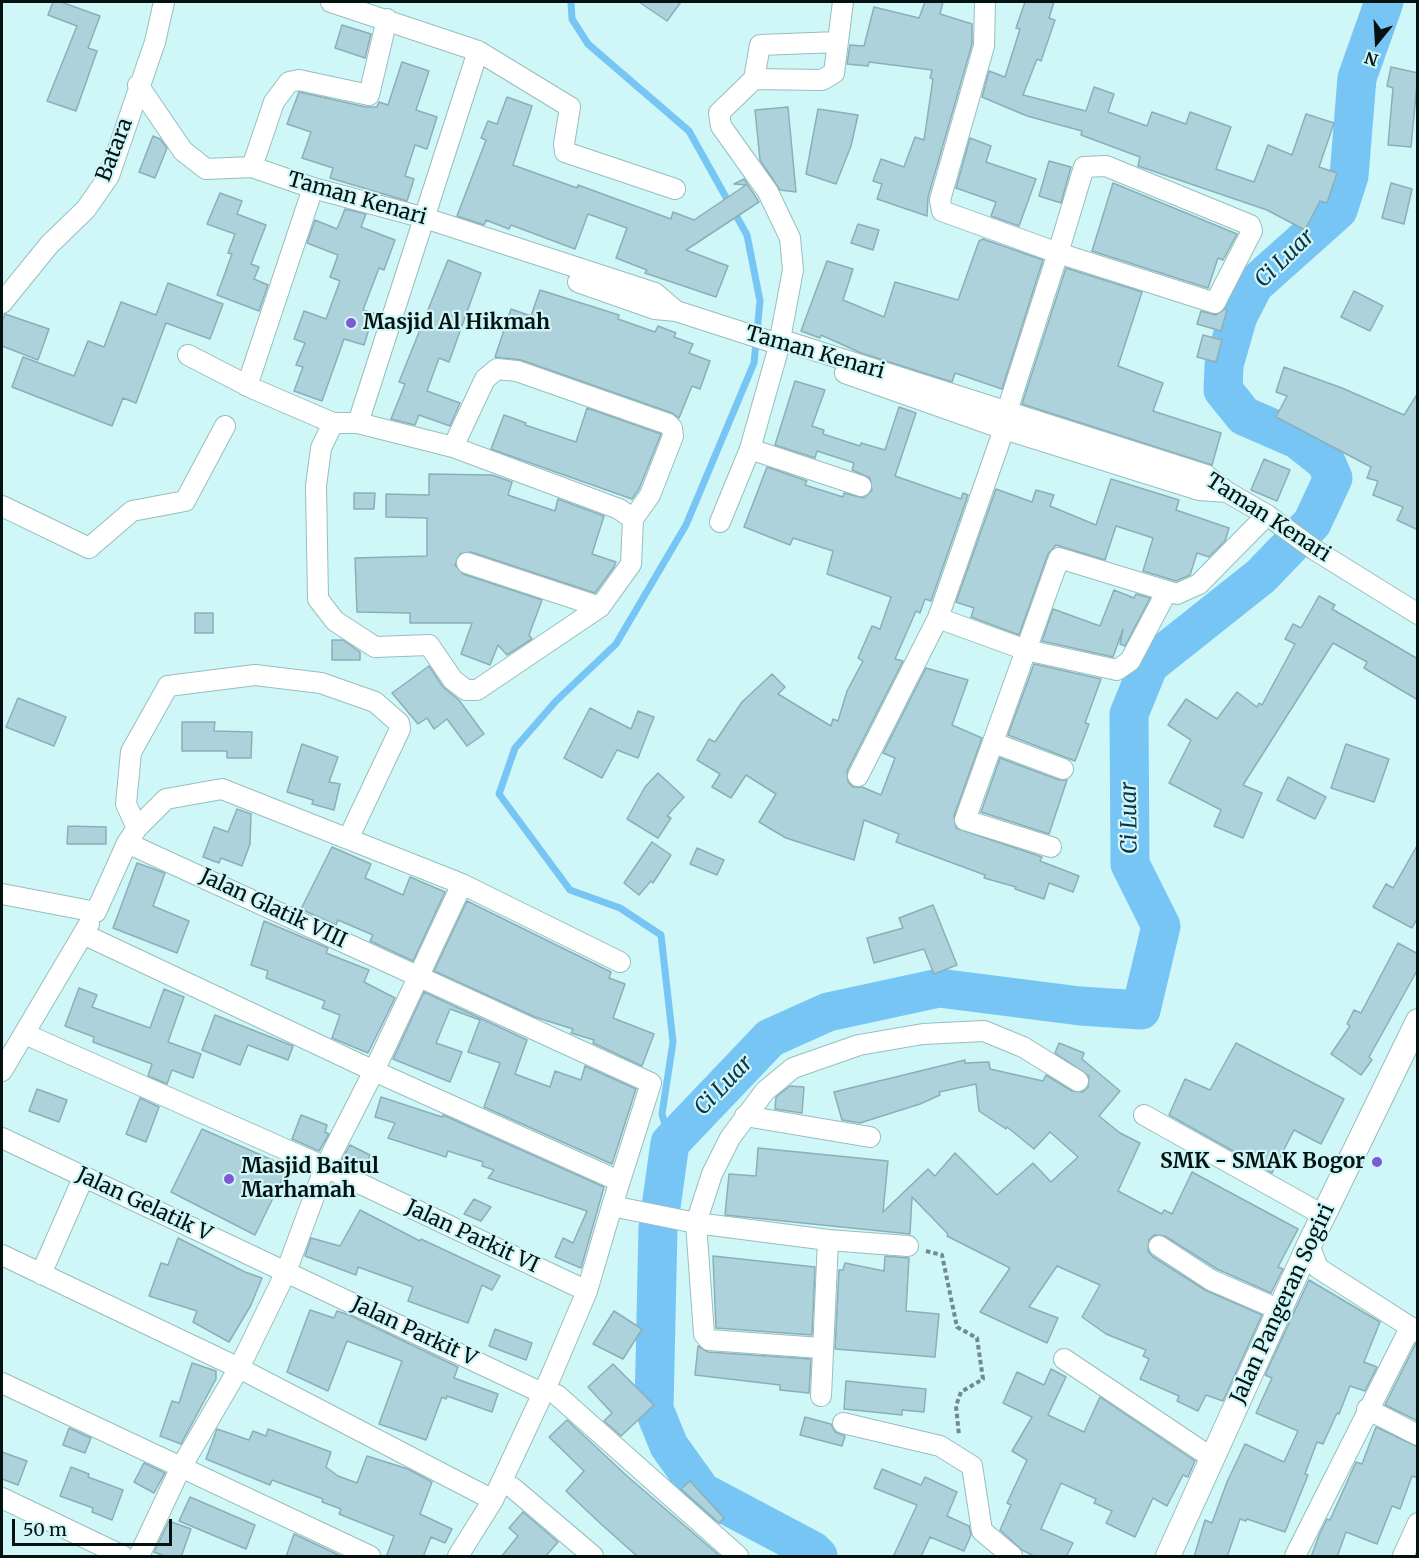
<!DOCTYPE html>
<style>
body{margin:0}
#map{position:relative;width:1419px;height:1558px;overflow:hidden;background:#cff7f7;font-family:Merriweather,serif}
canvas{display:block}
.frame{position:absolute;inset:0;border:3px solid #051212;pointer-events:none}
.north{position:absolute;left:1347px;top:12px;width:60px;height:60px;-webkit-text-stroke:4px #cff7f7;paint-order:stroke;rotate:198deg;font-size:16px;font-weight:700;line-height:24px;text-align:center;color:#051212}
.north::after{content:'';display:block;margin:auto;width:21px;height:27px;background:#051212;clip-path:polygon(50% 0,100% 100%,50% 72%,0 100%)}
.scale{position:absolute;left:12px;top:1519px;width:160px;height:27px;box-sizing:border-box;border:3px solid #051212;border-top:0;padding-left:8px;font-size:18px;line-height:21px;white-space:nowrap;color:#051212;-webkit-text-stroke:4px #cff7f7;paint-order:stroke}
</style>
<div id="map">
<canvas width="1419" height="1558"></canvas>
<div class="frame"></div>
<div class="north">N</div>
<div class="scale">50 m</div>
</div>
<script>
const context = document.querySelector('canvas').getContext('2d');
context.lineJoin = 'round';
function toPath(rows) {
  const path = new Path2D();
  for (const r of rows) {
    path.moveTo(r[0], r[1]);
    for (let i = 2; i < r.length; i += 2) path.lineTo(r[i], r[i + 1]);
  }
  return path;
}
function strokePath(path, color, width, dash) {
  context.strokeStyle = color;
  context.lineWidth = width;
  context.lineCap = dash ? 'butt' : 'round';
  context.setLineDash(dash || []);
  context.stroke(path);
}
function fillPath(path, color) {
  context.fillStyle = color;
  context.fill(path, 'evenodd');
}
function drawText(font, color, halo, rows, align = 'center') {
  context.font = font + ' Merriweather,serif';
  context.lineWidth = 4.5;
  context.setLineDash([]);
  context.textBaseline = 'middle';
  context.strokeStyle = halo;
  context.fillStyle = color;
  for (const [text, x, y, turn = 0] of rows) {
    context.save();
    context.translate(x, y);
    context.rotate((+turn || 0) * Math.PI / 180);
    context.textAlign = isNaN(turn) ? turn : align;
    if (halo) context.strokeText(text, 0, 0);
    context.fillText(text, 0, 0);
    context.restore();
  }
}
strokePath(toPath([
 [571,2,572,19,588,44,689,131,747,235,760,301,754,363,686,525,616,644,556,701,515,748,499,794,570,890,620,908,661,935,673,1042,662,1114,670,1143]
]), '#76c5f4', 7);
strokePath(toPath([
 [818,1556,813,1551,702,1492,669,1446,654,1409,658,1228,670,1143,770,1038,828,1012,939,988,1080,1006,1141,1010,1161,926,1130,864,1129,714,1149,665,1261,576,1312,523,1333,478,1326,462,1297,439,1244,416,1223,390,1224,365,1238,316,1254,285,1338,210,1349,176,1357,78,1384,2]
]), '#76c5f4', 39);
const building = toPath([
 [53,2,61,2,100,16,88,48,97,51,76,111,47,101,77,26,48,15,53,2],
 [639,2,681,2,667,21,639,2],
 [925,2,943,2,940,14,972,24,972,44,928,197,927,216,877,199,882,184,873,181,881,159,904,167,915,137,924,140,933,79,930,78,932,70,869,62,868,66,847,64,850,45,864,46,874,7,919,18,925,2],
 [1025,2,1054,2,1049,18,1055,20,1041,61,1037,59,1023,95,1086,111,1094,87,1114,94,1108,112,1147,126,1152,112,1186,124,1190,112,1231,127,1216,169,1254,182,1268,145,1292,155,1306,114,1334,123,1319,167,1337,173,1327,203,1320,201,1305,230,1267,210,1138,166,1140,157,1081,135,1082,131,1027,116,982,97,989,71,1005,77,1020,29,1016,28,1025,2],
 [342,25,371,34,365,58,335,48,342,25],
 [402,62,429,71,416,110,437,117,427,149,415,145,405,176,414,179,407,201,330,178,333,168,302,158,311,132,287,124,299,92,366,107,377,107,379,102,388,105,402,62],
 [1391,67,1418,73,1411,147,1388,145,1393,88,1387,86,1391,67],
 [507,97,532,106,513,165,577,188,578,185,671,219,673,212,694,220,746,185,734,184,744,179,759,202,686,250,728,266,716,297,645,273,647,270,616,258,627,228,588,214,575,249,511,225,509,229,486,220,484,225,457,216,486,140,481,138,488,121,497,124,507,97],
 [788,107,796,192,780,190,760,160,755,110,788,107],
 [818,109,858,115,851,146,836,184,806,174,818,109],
 [153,136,160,139,167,148,155,178,139,172,153,136],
 [970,138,991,146,986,162,1036,179,1019,226,991,216,996,202,956,188,970,138],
 [1049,161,1071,167,1061,203,1039,196,1049,161],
 [1113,183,1237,234,1223,260,1218,258,1208,288,1092,251,1113,183],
 [1391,183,1412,189,1404,224,1382,218,1391,183],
 [220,193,242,201,237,214,266,225,251,264,259,267,254,279,268,285,259,311,217,295,232,254,228,253,235,234,207,224,220,193],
 [345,209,366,214,361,227,395,240,384,270,379,268,363,310,374,313,364,345,344,339,322,401,294,391,303,367,296,365,305,343,294,339,304,311,326,319,340,281,330,277,338,255,307,243,315,220,337,229,345,209],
 [858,224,879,230,873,250,851,243,858,224],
 [983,239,1043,260,1002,389,955,373,952,382,861,353,821,335,820,338,801,331,827,261,853,269,843,300,884,317,895,282,958,300,979,241,983,239],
 [448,260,481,273,449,362,439,358,427,391,460,403,450,426,419,415,415,425,391,419,405,384,399,382,448,260],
 [1066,268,1142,292,1118,366,1163,383,1153,411,1221,433,1212,465,1022,404,1066,268],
 [168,283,223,304,210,339,166,323,136,403,123,398,112,426,12,387,23,357,74,376,88,341,104,347,121,302,156,315,168,283],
 [540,290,619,315,618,319,655,332,658,326,676,333,674,337,693,344,689,353,710,361,700,389,692,386,679,418,672,413,521,360,495,357,511,309,531,316,540,290],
 [1354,291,1383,306,1370,331,1341,317,1354,291],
 [1225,309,1227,310,1221,331,1197,324,1201,311,1216,315,1225,309],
 [5,314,49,329,38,360,2,346,2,322,5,314],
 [1203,335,1222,340,1216,362,1197,357,1203,335],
 [1284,367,1342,388,1404,415,1418,393,1418,530,1397,520,1403,507,1373,495,1378,481,1367,478,1371,467,1276,417,1287,396,1276,392,1284,367],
 [795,381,825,390,812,426,824,430,823,434,860,446,861,443,885,450,899,407,916,413,895,476,961,499,963,493,968,495,931,601,925,599,920,613,916,611,895,659,903,661,847,771,848,782,853,787,862,787,881,795,895,758,883,753,926,668,968,680,952,725,982,738,954,816,956,828,1042,857,1040,861,1079,876,1073,892,1049,883,1044,899,1015,889,1016,887,984,878,985,875,896,842,899,834,864,820,854,860,786,838,759,822,776,794,746,775,731,798,712,787,720,774,697,760,709,739,715,742,742,702,772,674,785,687,778,694,831,726,833,719,838,721,847,691,863,661,858,658,872,626,880,629,891,597,827,574,833,551,793,538,790,545,744,527,767,467,807,481,805,485,843,497,844,493,864,498,872,490,870,478,852,470,854,463,817,451,815,458,775,445,795,381],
 [587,408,661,434,639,489,632,499,491,449,504,415,526,423,525,425,576,442,587,408],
 [1264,459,1290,470,1277,501,1251,490,1264,459],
 [429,474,492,475,512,482,508,495,555,511,558,499,604,516,592,554,616,562,614,567,595,593,471,552,460,554,455,565,463,574,542,600,529,635,532,639,507,655,498,645,490,665,461,654,472,623,410,623,410,613,357,612,355,558,427,556,427,518,386,517,386,494,429,495,429,474],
 [1111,479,1179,500,1176,510,1229,528,1225,541,1209,557,1197,553,1190,575,1176,581,1143,571,1153,538,1116,526,1105,560,1056,545,1048,554,1019,635,971,617,974,608,956,602,996,489,1032,502,1036,490,1054,495,1050,506,1096,525,1111,479],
 [354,493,375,493,374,509,354,509,354,493],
 [1114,590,1134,598,1136,594,1150,598,1125,646,1120,644,1123,629,1113,657,1042,641,1053,609,1100,626,1114,590],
 [1319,596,1335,605,1332,609,1418,659,1418,700,1364,668,1367,662,1333,643,1243,785,1262,793,1243,838,1214,826,1221,810,1169,783,1191,740,1168,725,1186,699,1217,719,1237,692,1257,707,1259,703,1262,705,1295,644,1285,639,1293,624,1301,628,1319,596],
 [195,613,213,613,213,633,195,633,195,613],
 [332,640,343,640,360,652,360,660,332,660,332,640],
 [1034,664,1101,679,1085,723,1089,724,1075,761,1008,735,1034,664],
 [429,666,443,687,459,700,484,734,467,746,447,719,434,729,427,718,418,724,392,693,429,666],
 [18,698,66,717,54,746,6,727,18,698],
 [590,708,631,729,638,711,654,717,638,758,617,750,602,778,564,758,590,708],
 [182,722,215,722,214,731,252,732,251,758,227,758,227,751,182,751,182,722],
 [302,744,338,757,329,782,340,784,334,810,312,804,313,800,287,792,302,744],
 [1346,744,1389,759,1374,802,1331,788,1346,744],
 [1000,758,1059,780,1067,780,1049,834,981,812,1000,758],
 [658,773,684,797,667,816,671,818,658,838,627,819,645,787,658,773],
 [1288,777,1326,797,1315,819,1277,800,1288,777],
 [237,809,251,814,250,844,242,866,221,858,219,863,203,857,214,827,228,832,237,809],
 [68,826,106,827,106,844,67,844,68,826],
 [652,842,671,855,653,883,651,881,639,895,624,883,652,842],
 [1418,844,1418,917,1412,928,1373,907,1386,884,1393,888,1418,844],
 [332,847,371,864,365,878,403,895,410,877,445,892,413,961,370,941,373,935,338,920,336,925,301,909,332,847],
 [697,848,724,860,717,875,690,864,697,848],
 [137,863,165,873,153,906,189,921,177,953,113,928,137,863],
 [467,901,611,972,609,978,625,984,613,1018,654,1034,642,1066,593,1043,594,1040,571,1033,573,1029,535,1017,434,971,467,901],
 [933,905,957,965,934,974,924,949,874,963,867,938,903,928,899,918,933,905],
 [264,921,328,948,326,953,369,970,364,982,395,998,368,1053,332,1038,340,1015,322,1008,325,1001,266,978,268,971,251,965,264,921],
 [1398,943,1418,954,1418,969,1369,1057,1372,1060,1361,1075,1331,1054,1350,1026,1347,1024,1354,1010,1361,1013,1398,943],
 [79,988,97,995,92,1007,150,1028,164,989,184,997,168,1042,201,1054,193,1078,172,1070,167,1084,148,1076,152,1064,93,1042,94,1037,65,1026,79,988],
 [424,992,527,1040,515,1074,550,1087,555,1071,581,1080,585,1066,636,1089,612,1164,484,1107,500,1063,468,1052,480,1020,450,1009,436,1043,462,1052,450,1082,393,1059,424,992],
 [215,1015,293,1046,288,1060,248,1045,240,1065,202,1050,215,1015],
 [1059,1043,1084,1053,1082,1059,1120,1091,1099,1116,1120,1133,1140,1143,1118,1191,1162,1214,1164,1210,1172,1214,1192,1172,1298,1229,1278,1267,1283,1269,1271,1293,1217,1269,1165,1236,1154,1235,1149,1240,1148,1251,1152,1256,1205,1290,1262,1315,1223,1401,1206,1395,1198,1411,1177,1401,1179,1396,1140,1379,1149,1359,1143,1356,1146,1350,1106,1334,1082,1317,1100,1285,1057,1266,1029,1307,1058,1318,1047,1343,980,1312,1010,1268,947,1236,948,1234,912,1197,910,1234,725,1215,729,1174,756,1176,758,1148,888,1161,883,1212,928,1169,935,1176,955,1153,997,1195,1033,1163,1051,1182,1078,1157,1050,1132,1034,1149,1007,1127,1006,1129,979,1111,976,1084,939,1092,940,1095,920,1104,860,1123,842,1120,834,1092,965,1060,965,1063,989,1062,990,1069,1043,1081,1046,1075,1072,1091,1083,1092,1088,1087,1089,1076,1055,1053,1059,1043],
 [1236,1043,1344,1099,1321,1144,1294,1130,1272,1173,1169,1115,1185,1079,1210,1090,1236,1043],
 [790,1086,804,1087,802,1113,775,1109,776,1097,790,1086],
 [37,1089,67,1100,59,1122,29,1111,37,1089],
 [381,1097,442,1117,443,1115,604,1187,581,1268,555,1257,563,1238,573,1243,587,1211,488,1178,494,1170,482,1166,483,1162,448,1151,446,1157,388,1138,395,1123,375,1117,381,1097],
 [140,1098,159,1107,146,1142,126,1134,140,1098],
 [301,1115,327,1125,325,1132,329,1134,319,1151,292,1139,301,1115],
 [202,1129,288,1167,255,1235,171,1192,202,1129],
 [350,1145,370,1155,363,1172,341,1161,350,1145],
 [474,1199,491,1207,481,1221,464,1214,474,1199],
 [360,1210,420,1241,421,1239,500,1276,492,1290,482,1285,468,1323,408,1301,413,1287,358,1267,356,1275,305,1256,311,1238,340,1246,360,1210],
 [178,1238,245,1272,262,1278,251,1305,229,1342,193,1322,197,1311,149,1296,161,1263,168,1265,178,1238],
 [713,1256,815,1267,812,1335,716,1328,713,1256],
 [885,1256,909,1258,906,1311,939,1314,935,1357,835,1349,839,1270,843,1270,845,1263,884,1271,885,1256],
 [1309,1280,1380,1322,1364,1362,1377,1367,1365,1391,1350,1386,1339,1414,1337,1413,1323,1444,1317,1442,1305,1474,1308,1475,1285,1532,1247,1519,1246,1521,1240,1519,1227,1557,1194,1557,1205,1520,1212,1523,1227,1482,1245,1444,1284,1462,1298,1431,1256,1413,1272,1378,1265,1375,1309,1280],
 [310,1310,334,1318,337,1311,349,1315,458,1367,454,1378,498,1394,492,1412,447,1396,446,1399,442,1397,426,1440,379,1424,402,1361,347,1341,328,1391,287,1372,310,1310],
 [614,1311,642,1329,623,1359,593,1344,614,1311],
 [495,1329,532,1343,526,1360,489,1346,495,1329],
 [1416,1343,1418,1344,1418,1421,1385,1405,1416,1343],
 [698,1346,708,1352,811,1359,809,1393,780,1390,780,1385,695,1375,698,1346],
 [192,1363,216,1371,216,1379,181,1444,160,1436,172,1401,179,1403,192,1363],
 [613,1364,654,1405,621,1436,604,1421,612,1413,588,1387,613,1364],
 [1051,1369,1066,1377,1048,1415,1084,1432,1100,1397,1195,1461,1188,1477,1183,1475,1167,1506,1153,1498,1135,1537,1106,1523,1112,1511,1094,1503,1096,1499,1061,1483,1041,1529,1073,1543,1066,1557,1036,1557,1022,1550,1000,1530,1011,1505,1007,1503,1027,1460,1012,1451,1032,1417,1003,1403,1017,1372,1044,1385,1051,1369],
 [846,1381,926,1389,924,1412,902,1410,902,1415,844,1409,846,1381],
 [805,1417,831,1424,835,1432,845,1436,842,1446,800,1435,805,1417],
 [567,1420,627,1476,721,1557,638,1557,601,1524,566,1491,584,1471,549,1437,567,1420],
 [1376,1427,1418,1447,1418,1478,1412,1476,1400,1509,1392,1506,1377,1544,1346,1532,1337,1557,1311,1557,1320,1533,1327,1519,1330,1520,1356,1462,1362,1464,1376,1427],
 [69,1428,91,1438,85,1453,63,1445,69,1428],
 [217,1429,249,1440,253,1431,266,1436,268,1429,331,1452,326,1467,338,1476,357,1483,367,1456,408,1469,432,1482,420,1514,452,1529,445,1543,431,1537,423,1557,386,1557,394,1536,339,1514,341,1509,322,1502,323,1499,272,1480,270,1485,206,1459,217,1429],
 [2,1452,27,1461,18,1485,2,1479,2,1452],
 [144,1463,165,1473,154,1493,134,1482,144,1463],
 [71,1467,89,1474,88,1477,123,1490,112,1520,92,1512,93,1508,60,1496,71,1467],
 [882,1469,921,1485,925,1477,957,1492,947,1516,969,1526,971,1535,964,1551,930,1537,921,1557,893,1557,917,1505,874,1488,882,1469],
 [690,1481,724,1518,719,1523,681,1489,690,1481],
 [190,1497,255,1525,246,1549,179,1521,190,1497],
 [523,1512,558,1542,545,1557,501,1557,518,1536,509,1528,523,1512],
 [169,1521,191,1529,181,1557,167,1557,154,1552,169,1521],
 [294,1534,343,1557,286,1557,294,1534]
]);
fillPath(building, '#add2dc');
strokePath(building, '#8bafb9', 1.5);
const minor = toPath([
 [331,2,478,51,358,423,453,447,619,509,633,519,631,564,600,607,477,690,466,690,453,680,429,645,375,647,335,621,318,599,316,486,321,448,333,423,358,423],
 [985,2,984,46,940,200,942,211,1058,253,1215,303,1252,231,1250,225,1106,166,1084,167,1058,253,1007,411],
 [478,51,570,107,564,144,565,152,675,189],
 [754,79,822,80,834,73,843,2],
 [138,85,183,151,206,169,252,167,313,188,425,218,655,293,676,311,732,329,772,342,779,339,1206,475,1227,492,1267,515,1315,550,1418,614],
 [252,167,274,102,289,82,299,80,369,95,387,19],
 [578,282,655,309,676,311],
 [2,303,49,245,86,209,109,176,155,42,164,2],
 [188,355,254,389,333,423],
 [845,373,1004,429,1199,490,1227,492],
 [247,386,313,188],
 [1004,429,938,618,1026,650,1117,670,1130,661,1166,593],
 [453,447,485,379,497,369,517,371,668,424,672,428,673,436,650,495,633,519],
 [750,449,861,486],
 [2,506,89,548,132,511,185,501,225,426],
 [720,522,750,449,778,350,793,270,790,238,768,192,721,126,719,113,754,79,760,45,838,42],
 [467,563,600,607],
 [994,743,1063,769],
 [858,776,938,618],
 [137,828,126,804,131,752,168,686,255,675,321,683,375,702,399,723,400,729,348,839],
 [127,843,651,1083,612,1206,696,1223,828,1240,908,1246],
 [1051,847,965,820,1059,558,1177,594,1199,584,1267,515],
 [2,894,96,912,127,843,137,828,166,799,222,789,462,884,620,962],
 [83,934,374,1071,619,1181],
 [25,1034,325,1167,587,1291],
 [2,1071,89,924],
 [1144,1115,1323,1215],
 [745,1116,870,1137],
 [2,1138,542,1393],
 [1309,1245,1318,1268,1418,1332],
 [1159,1246,1211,1280,1280,1310],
 [2,1255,239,1368,493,1500],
 [41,1274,84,1176],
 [821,1348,709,1340,704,1334,696,1223,712,1174,730,1138,765,1091,793,1068,859,1045,923,1034,984,1031,1023,1047,1078,1081],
 [1064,1359,1212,1458],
 [2,1383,370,1556],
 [557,1395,738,1556],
 [821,1396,828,1240],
 [1367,1409,1418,1435],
 [843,1423,940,1446,972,1466,982,1531,1012,1556],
 [513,1488,593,1556],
 [2,1498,123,1556],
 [139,1556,180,1469,239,1368,286,1272,325,1167,374,1071,462,884],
 [458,1556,493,1500,551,1376,587,1291,612,1206],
 [1295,1556,1410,1328],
 [1403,1556,1418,1523]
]);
const tertiary = toPath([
 [1168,1556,1309,1245,1418,1021]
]);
strokePath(minor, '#98bebf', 22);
strokePath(tertiary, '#98bebf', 26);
strokePath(toPath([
 [926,1251,942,1255,957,1327,977,1338,983,1379,961,1392,956,1406,959,1435]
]), '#708b8b', 4, [4.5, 3]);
strokePath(minor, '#fff', 20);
strokePath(tertiary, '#fff', 24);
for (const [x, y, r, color] of [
 [351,323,6,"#7e59d3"],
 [1377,1162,6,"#7e59d3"],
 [229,1179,6,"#7e59d3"]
]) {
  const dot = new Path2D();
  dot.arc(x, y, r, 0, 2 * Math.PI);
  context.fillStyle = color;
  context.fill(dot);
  strokePath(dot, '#cff7f7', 2);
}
drawText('21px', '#051212', '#cff7f7', [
 ["Batara",115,150,-69],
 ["Taman Kenari",357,199,16],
 ["Taman Kenari",815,353,16],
 ["Taman Kenari",1268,518,33],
 ["Jalan Glatik VIII",273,909,25],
 ["Jalan Gelatik V",144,1205,25],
 ["Jalan Parkit VI",472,1237,25],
 ["Jalan Pangeran Sogiri",1283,1304,-65],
 ["Jalan Parkit V",414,1332,25]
]);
drawText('bold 21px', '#051212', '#cff7f7', [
 ["Masjid Al Hikmah",363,323],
 ["SMK - SMAK Bogor",1365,1162,"right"],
 ["Masjid Baitul",241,1167],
 ["Marhamah",241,1191]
], 'left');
drawText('italic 22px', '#0f3246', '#cff7f7', [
 ["Ci Luar",1285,259,-44],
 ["Ci Luar",1130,818,-91],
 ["Ci Luar",724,1086,-46]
]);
</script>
